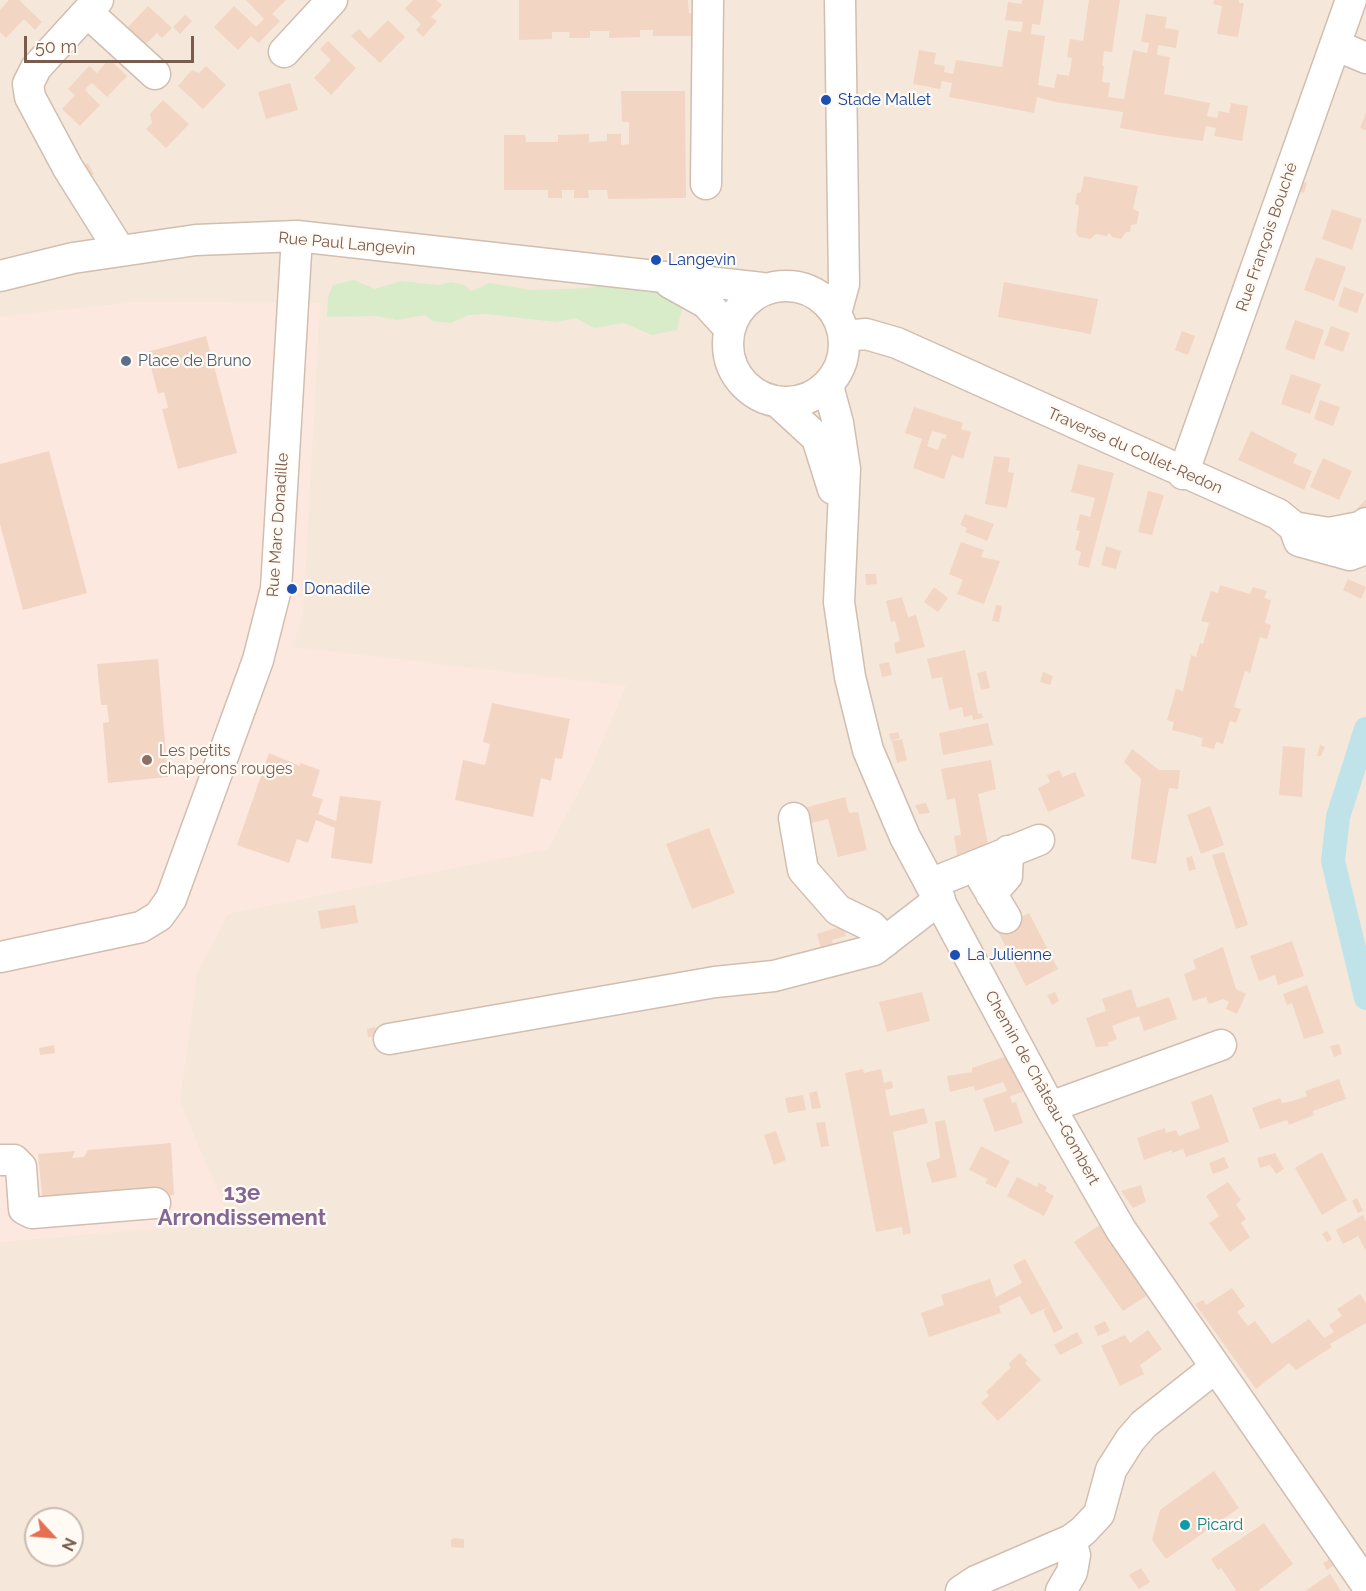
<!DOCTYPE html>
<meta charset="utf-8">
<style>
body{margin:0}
#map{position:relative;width:1366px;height:1591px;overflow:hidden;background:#fdf6ec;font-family:Raleway,sans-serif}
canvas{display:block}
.north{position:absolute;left:24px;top:1507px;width:60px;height:60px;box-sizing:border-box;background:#fffaf3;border:2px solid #cabbb1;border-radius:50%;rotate:116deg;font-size:16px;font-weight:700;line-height:24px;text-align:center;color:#7a5c4d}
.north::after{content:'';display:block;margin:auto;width:21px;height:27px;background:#e76f51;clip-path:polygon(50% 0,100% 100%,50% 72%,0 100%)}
.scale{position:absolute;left:24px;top:36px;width:170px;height:27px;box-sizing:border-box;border:3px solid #7a5c4d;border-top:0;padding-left:8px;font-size:18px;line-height:21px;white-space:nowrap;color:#7a5c4d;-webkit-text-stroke:4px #fffaf3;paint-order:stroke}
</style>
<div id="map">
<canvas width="1366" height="1591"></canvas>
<div class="north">N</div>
<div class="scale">50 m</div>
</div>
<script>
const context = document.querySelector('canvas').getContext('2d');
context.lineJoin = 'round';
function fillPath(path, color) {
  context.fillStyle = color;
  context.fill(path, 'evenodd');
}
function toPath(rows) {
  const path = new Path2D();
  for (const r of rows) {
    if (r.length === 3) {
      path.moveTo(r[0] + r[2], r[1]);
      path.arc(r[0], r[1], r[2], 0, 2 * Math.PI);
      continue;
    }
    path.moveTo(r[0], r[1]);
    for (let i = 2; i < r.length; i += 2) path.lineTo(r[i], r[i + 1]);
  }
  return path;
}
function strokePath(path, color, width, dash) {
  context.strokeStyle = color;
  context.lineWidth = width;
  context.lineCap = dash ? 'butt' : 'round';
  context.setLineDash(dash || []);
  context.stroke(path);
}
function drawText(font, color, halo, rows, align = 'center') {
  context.font = font + ' Raleway,sans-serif';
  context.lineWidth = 4.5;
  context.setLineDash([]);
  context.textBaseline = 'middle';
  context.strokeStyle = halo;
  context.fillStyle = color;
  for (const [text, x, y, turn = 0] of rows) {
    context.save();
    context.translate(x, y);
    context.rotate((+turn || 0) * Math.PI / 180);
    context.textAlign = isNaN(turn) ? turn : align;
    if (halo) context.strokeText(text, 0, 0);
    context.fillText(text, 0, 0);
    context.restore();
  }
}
fillPath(toPath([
 [0,0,1366,0,1366,1591,0,1591],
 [36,1519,72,1519,72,1555,36,1555]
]), '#f5e8da');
fillPath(toPath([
 [136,302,320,303,303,613,293,647,626,686,589,772,548,849,228,914,197,974,180,1102,231,1222,0,1242,0,317]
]), '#fde8e0');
fillPath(toPath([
 [354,280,375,289,401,281,439,285,451,282,464,285,471,291,490,283,531,290,587,288,608,283,635,285,684,299,677,330,652,335,624,323,594,328,576,318,556,322,486,314,469,315,451,323,432,321,425,315,397,320,376,316,327,317,328,297,333,285]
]), '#d8ecc9');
strokePath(toPath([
 [1366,729,1338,817,1333,861,1366,998]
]), '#bfe3e8', 24);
fillPath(toPath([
 [9,0,19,0,42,22,35,30,24,19,6,38,0,32,0,10],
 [246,0,286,0,272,14,280,21,273,28,259,43,251,36,238,50,214,27,234,6,256,27,264,19],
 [413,0,436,0,442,5,431,17,437,21,423,37,416,30,421,24,405,9],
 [519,0,688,0,689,13,693,13,693,36,653,36,653,30,640,30,640,37,609,38,609,31,590,31,590,38,569,38,570,32,552,32,552,39,519,40],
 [1022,0,1044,0,1040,25,1032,24,1031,34,1045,36,1038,85,1054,88,1057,74,1069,76,1072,58,1067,57,1070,39,1083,41,1089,0,1120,0,1112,52,1104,51,1102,66,1104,66,1102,82,1110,83,1108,97,1124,99,1133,50,1147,53,1149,43,1141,42,1146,14,1167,17,1165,28,1179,30,1176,48,1158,45,1157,55,1170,57,1164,94,1210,103,1207,116,1217,118,1219,111,1229,113,1231,103,1248,106,1242,141,1214,136,1216,128,1206,126,1203,141,1159,135,1120,128,1123,112,1055,102,1037,97,1034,113,949,97,952,83,942,81,940,89,913,84,919,50,936,53,934,64,945,66,944,72,953,74,956,60,1002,67,1008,30,1021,32,1023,22,1005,20,1008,2,1022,4],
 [1214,0,1239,0,1239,3,1244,3,1238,37,1217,34,1222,6,1213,4],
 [148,6,172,28,162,38,157,33,146,44,128,27],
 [185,15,192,21,180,34,173,27],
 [388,20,405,37,380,63,351,36,359,29,369,39],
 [328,41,356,68,331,95,314,78,331,60,320,49],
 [109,59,127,76,107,97,92,83,88,86,85,90,100,105,80,126,62,109,75,95,68,89,89,66,97,73],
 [206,66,226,85,203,109,178,86,190,72,193,70,199,73],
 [290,83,298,110,266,119,258,92],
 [621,91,685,91,686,198,608,199,607,190,588,190,589,198,574,198,574,190,562,190,562,198,548,198,548,190,504,190,504,135,525,135,526,142,558,142,558,135,589,134,589,142,607,141,607,134,621,134,621,145,629,144,629,122,622,122],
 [163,100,189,124,166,148,146,129,152,123,150,114],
 [1366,113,1366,130,1360,128],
 [88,163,94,174,86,178,79,167],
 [1084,176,1138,186,1133,209,1139,212,1137,224,1131,225,1130,232,1126,232,1121,239,1112,237,1110,233,1106,236,1096,234,1090,239,1079,237,1076,233,1079,206,1075,204,1077,193,1081,192],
 [1300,181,1307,183,1304,193,1297,190],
 [1332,209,1362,219,1352,250,1322,239],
 [1316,257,1346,267,1334,301,1304,290],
 [1004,282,1098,299,1091,334,998,317],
 [1344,287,1364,294,1357,313,1338,306],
 [1295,320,1324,330,1314,360,1285,349],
 [1331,326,1350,333,1343,352,1324,345],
 [1182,331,1195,336,1188,355,1175,350],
 [206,336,237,453,178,469,162,409,168,408,164,392,158,394,147,352],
 [1291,374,1321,384,1310,414,1281,404],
 [1320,400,1340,407,1333,426,1314,419],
 [914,407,963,423,961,429,971,432,963,459,952,455,944,479,913,468,922,439,905,433],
 [932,431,947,435,945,439,942,438,938,450,927,446],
 [1251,431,1297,454,1293,463,1312,471,1304,490,1238,460],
 [49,451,87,593,23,610,0,524,0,464],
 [994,456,1010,458,1008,472,1014,473,1007,508,985,504],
 [1323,458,1352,471,1339,500,1310,487],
 [1078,464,1114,473,1089,568,1078,565,1081,552,1075,550,1080,531,1076,530,1080,514,1090,517,1095,498,1071,492],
 [1148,491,1164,495,1152,535,1138,532],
 [1366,499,1366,510,1362,514,1357,509],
 [965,514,994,524,987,541,965,532,967,528,960,525],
 [961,542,984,550,981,557,1000,561,984,604,957,594,963,580,949,574],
 [1106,546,1121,551,1116,569,1101,565],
 [865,574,876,574,877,584,866,585],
 [1348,579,1366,587,1361,599,1343,590],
 [1220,585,1250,594,1253,587,1267,591,1264,598,1271,600,1265,623,1271,625,1267,639,1260,637,1250,673,1245,671,1234,707,1241,709,1236,723,1230,721,1223,744,1216,742,1214,749,1201,746,1203,738,1172,730,1174,722,1167,720,1176,689,1183,691,1191,655,1196,657,1200,643,1203,644,1209,623,1201,621,1211,591,1218,593],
 [934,587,948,598,938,612,924,602],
 [902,597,908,617,916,615,925,647,896,654,894,643,900,641,895,621,891,622,886,601],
 [996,605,1002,606,999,622,992,621],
 [965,650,978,714,982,713,983,718,973,720,972,715,964,717,962,707,949,710,942,677,932,679,927,659],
 [158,659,168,777,108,783,103,723,109,722,107,705,101,705,97,664],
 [889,662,892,675,882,677,879,664],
 [986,671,990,688,981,690,977,673],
 [1043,672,1053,676,1050,685,1040,682],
 [492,703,570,719,562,759,555,758,551,781,541,778,533,817,455,800,463,760,485,765,490,744,483,742],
 [988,723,993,745,943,755,939,733],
 [898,732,900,738,891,741,889,734],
 [902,739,907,760,897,763,892,741],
 [1320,745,1325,747,1321,756,1317,756],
 [1283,746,1305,748,1302,797,1279,795],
 [1132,749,1159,770,1180,770,1178,789,1169,788,1156,864,1131,859,1141,779,1124,762],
 [269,753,300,766,300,763,320,770,312,796,323,799,318,814,336,821,340,796,381,801,372,864,331,858,335,828,316,820,308,843,297,839,289,863,237,845],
 [991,760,996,789,978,794,988,844,957,855,954,836,961,835,955,798,947,800,941,769],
 [1059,770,1063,777,1075,772,1085,796,1048,812,1038,788,1050,782,1047,775],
 [845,797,849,813,858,812,867,850,838,857,828,819,808,824,804,808],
 [926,803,930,813,919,814,915,805],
 [1210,806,1224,845,1201,854,1187,815],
 [709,828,735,893,692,909,666,844],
 [1224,852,1248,925,1236,929,1212,855],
 [1192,856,1196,869,1189,871,1186,858],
 [355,905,358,923,321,929,318,911],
 [1029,913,1058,969,1026,986,997,930],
 [843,926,846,936,832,940,833,945,821,948,817,934],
 [1292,941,1304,976,1278,985,1275,975,1259,981,1250,956],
 [1223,947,1236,989,1246,994,1237,1014,1226,1009,1229,1002,1223,999,1209,1004,1206,997,1193,1001,1184,974,1196,969,1193,960],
 [1307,985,1324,1033,1304,1039,1292,1003,1287,1005,1283,994],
 [1131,989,1137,1008,1169,997,1177,1019,1144,1031,1139,1016,1125,1021,1112,1026,1117,1039,1107,1043,1109,1046,1096,1047,1086,1018,1106,1011,1102,999],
 [922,992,930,1021,887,1032,879,1002],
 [1055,992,1059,1001,1052,1005,1047,995],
 [375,1027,377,1036,368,1037,367,1029],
 [1339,1044,1342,1054,1334,1057,1330,1046],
 [54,1045,55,1053,40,1055,39,1048],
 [1007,1056,1025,1091,1010,1096,1012,1103,1016,1102,1023,1123,995,1132,983,1099,1007,1091,1003,1082,975,1091,974,1086,950,1092,947,1076,972,1072,972,1068],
 [863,1069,864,1073,881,1069,884,1083,892,1081,893,1088,885,1090,890,1116,924,1108,928,1123,893,1132,911,1233,903,1235,902,1227,876,1232,845,1073],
 [1339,1079,1346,1099,1313,1111,1314,1115,1289,1125,1287,1120,1260,1129,1252,1108,1280,1098,1282,1103,1293,1101,1307,1096,1305,1091],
 [817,1091,821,1108,812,1109,809,1093],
 [1212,1094,1229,1142,1186,1157,1183,1149,1172,1153,1172,1150,1144,1160,1137,1138,1165,1128,1166,1133,1176,1130,1179,1136,1200,1128,1191,1102],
 [803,1095,806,1110,788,1113,785,1098],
 [945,1120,957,1177,932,1183,926,1163,940,1158,935,1122],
 [825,1122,829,1146,821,1147,816,1123],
 [776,1131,786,1160,774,1165,764,1135],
 [171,1143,174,1195,43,1205,38,1154,75,1151,72,1158,84,1157,88,1150],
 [981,1146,1010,1161,996,1188,985,1183,988,1179,969,1170],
 [1322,1152,1347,1200,1322,1215,1295,1168],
 [1275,1153,1284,1169,1276,1174,1270,1165,1260,1168,1257,1158],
 [1224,1157,1229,1168,1213,1174,1209,1163],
 [1017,1177,1037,1187,1039,1183,1047,1187,1045,1191,1054,1196,1044,1216,1007,1196],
 [1228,1182,1241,1200,1236,1204,1246,1219,1241,1223,1250,1237,1230,1252,1209,1223,1219,1216,1206,1196],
 [1141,1185,1146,1202,1133,1208,1121,1191],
 [1357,1198,1363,1211,1358,1213,1352,1201],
 [1363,1215,1366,1222,1366,1251,1358,1236,1343,1244,1336,1230],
 [1100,1225,1148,1295,1123,1311,1074,1242],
 [1327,1231,1332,1239,1327,1242,1322,1234],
 [1025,1259,1051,1306,1031,1315,1020,1296,999,1306,1001,1313,929,1337,921,1313,944,1305,941,1295,990,1279,996,1297,1022,1283,1013,1265],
 [1232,1288,1245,1306,1237,1312,1248,1326,1255,1321,1272,1344,1309,1319,1324,1338,1334,1332,1329,1325,1342,1316,1337,1309,1360,1294,1366,1303,1366,1323,1330,1344,1332,1347,1296,1370,1289,1363,1256,1389,1195,1304,1203,1300,1206,1305],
 [1051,1306,1063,1328,1054,1333,1043,1311],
 [1105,1321,1110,1331,1098,1336,1094,1326],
 [1148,1330,1162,1349,1140,1365,1144,1374,1120,1386,1101,1346,1125,1335,1130,1343],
 [1077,1332,1083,1343,1060,1355,1054,1345],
 [1020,1353,1027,1361,1025,1363,1041,1380,998,1421,981,1403,989,1396,986,1392,1011,1367,1008,1364],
 [1214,1471,1239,1508,1166,1559,1152,1540,1160,1510],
 [1264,1523,1293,1564,1258,1591,1234,1591,1236,1590,1221,1568,1218,1570,1211,1559],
 [454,1538,464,1539,464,1548,451,1547,451,1540],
 [1330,1559,1335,1565,1327,1570,1323,1563],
 [1141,1568,1150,1582,1139,1589,1129,1575],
 [1330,1574,1341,1591,1305,1591]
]), '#f3d5c3');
const minor = toPath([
 [98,0,36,68,28,84,30,97,68,168,120,251],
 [87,12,155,74],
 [1335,45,1366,58],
 [284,52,332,0],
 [706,184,708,0],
 [0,276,73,258,196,240,297,236,762,288],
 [670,283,706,303,729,328],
 [786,344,58],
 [836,313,844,284,840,0],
 [844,336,866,334,897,343,1278,514,1294,527,1299,541,1350,555,1366,549],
 [828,386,838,423,845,469,839,602,850,677,868,750,905,837,1050,1107,1121,1230,1366,1584],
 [779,403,817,438,833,489],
 [1183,474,1351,0],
 [1299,528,1329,533,1360,527,1366,523],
 [794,818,803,870,838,910,871,926,886,941],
 [983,880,1006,918],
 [930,884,1039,840],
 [991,894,1007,876,1008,851],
 [0,957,141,927,159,916,171,899,258,660,276,589,297,236],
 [389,1039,715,982,774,976,874,950,940,899],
 [1050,1107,1221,1045],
 [0,1160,14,1160,21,1167,24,1209,32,1213,155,1203],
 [961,1591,976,1581,1071,1540,1083,1531,1099,1514,1111,1470,1130,1440,1144,1424,1216,1367],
 [1061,1591,1072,1572,1075,1555,1071,1540]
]);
strokePath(minor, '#d1beb0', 33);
strokePath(minor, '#fff', 30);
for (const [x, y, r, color] of [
 [826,100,6,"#1a4fb4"],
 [656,260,6,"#1a4fb4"],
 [126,361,6,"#5c6f8a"],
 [292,589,6,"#1a4fb4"],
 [147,760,6,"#8d6e63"],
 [955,955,6,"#1a4fb4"],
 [1185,1525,6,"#0f9aa8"]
]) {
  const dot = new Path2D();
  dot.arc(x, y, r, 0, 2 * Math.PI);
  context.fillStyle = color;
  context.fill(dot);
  strokePath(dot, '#fffaf3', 2);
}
drawText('16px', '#164399', '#fffaf3', [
 ["Stade Mallet",838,100],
 ["Langevin",668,260],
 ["Donadile",304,589],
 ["La Julienne",967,955]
], 'left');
drawText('16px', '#7a5c4d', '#fffaf3', [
 ["Rue François Bouché",1267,237,-71],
 ["Rue Paul Langevin",347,244,5],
 ["Traverse du Collet-Redon",1135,451,24],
 ["Rue Marc Donadille",278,525,-86],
 ["Chemin de Château-Gombert",1042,1088,61]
]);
drawText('16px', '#4e5e75', '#fffaf3', [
 ["Place de Bruno",138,361]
], 'left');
drawText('16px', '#785e54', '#fffaf3', [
 ["Les petits",159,751],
 ["chaperons rouges",159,769]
], 'left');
drawText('16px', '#0d838f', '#fffaf3', [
 ["Picard",1197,1525]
], 'left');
drawText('bold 22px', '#846695', '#fffaf3', [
 ["13e",242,1193],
 ["Arrondissement",242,1218]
]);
</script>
